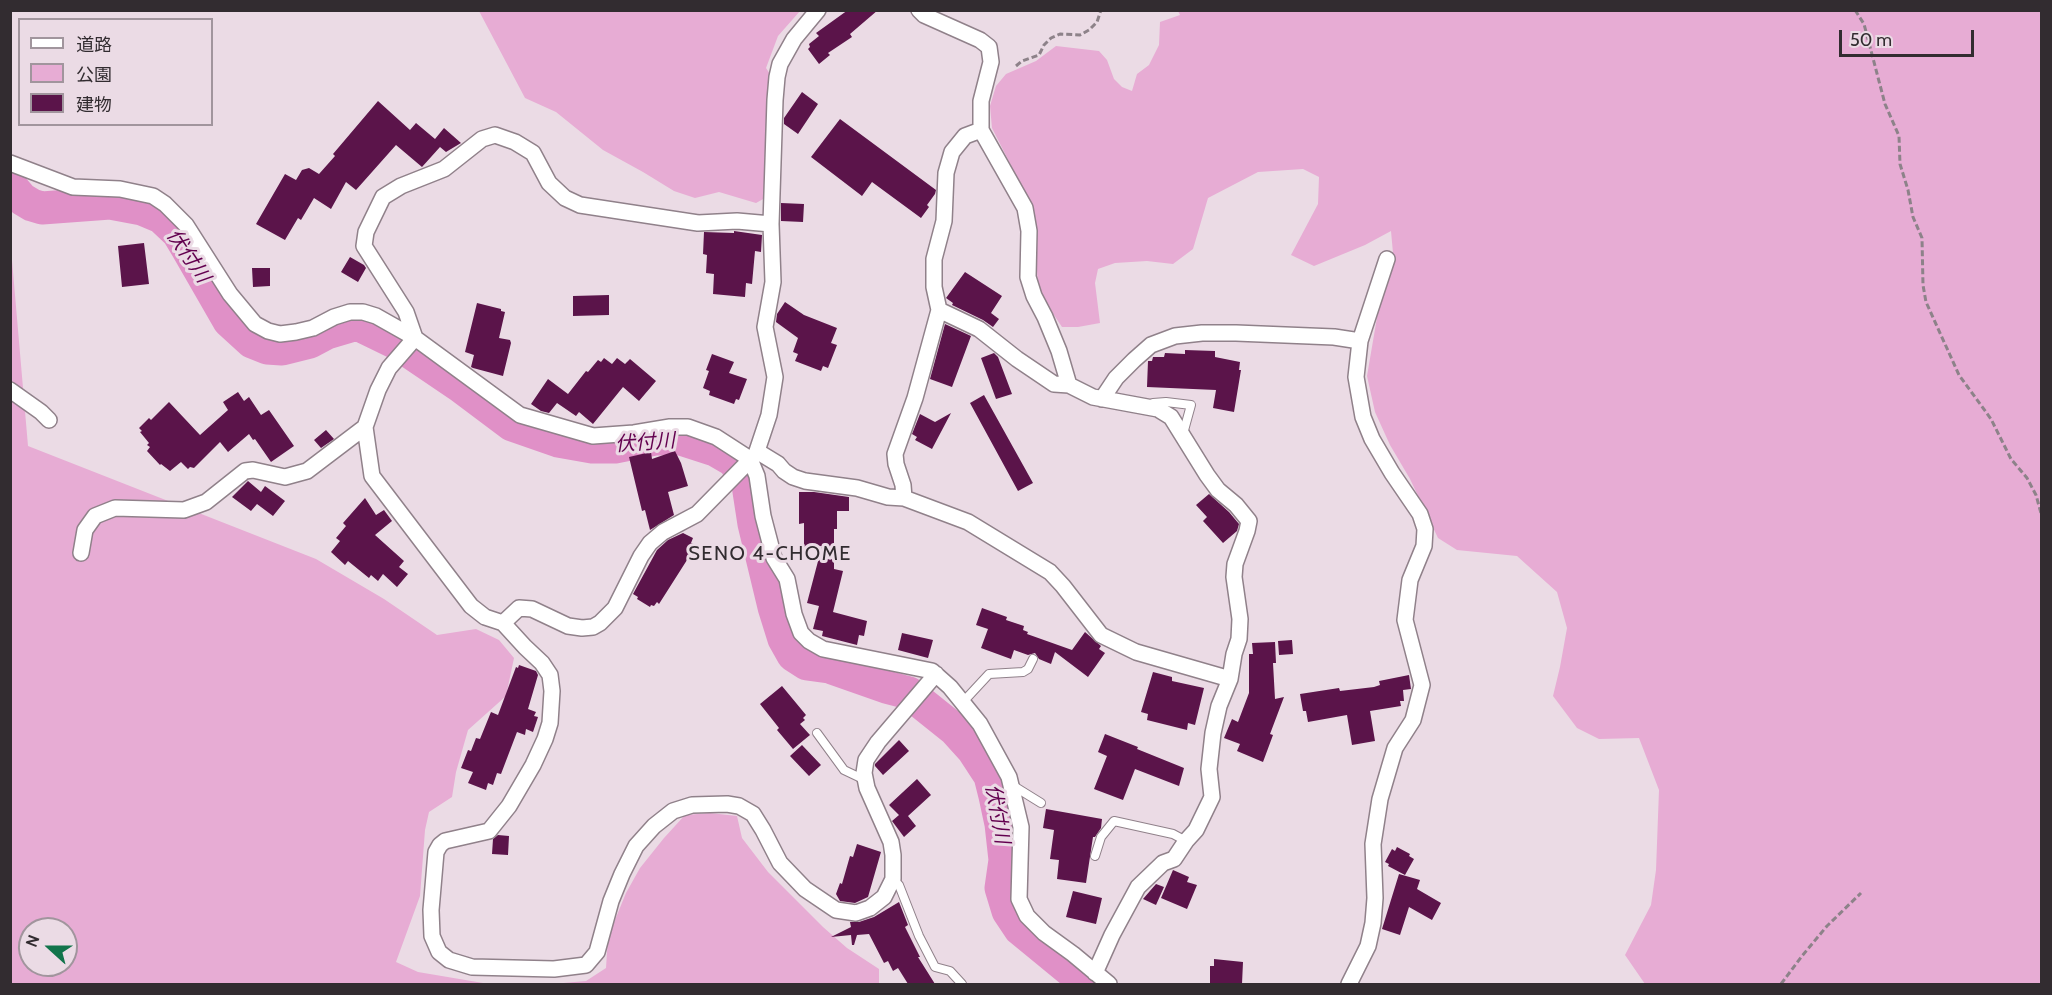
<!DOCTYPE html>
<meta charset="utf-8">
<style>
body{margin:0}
#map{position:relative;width:2052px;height:995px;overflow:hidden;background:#ebdbe5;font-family:Cabin,"Noto Sans JP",sans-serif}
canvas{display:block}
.frame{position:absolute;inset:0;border:12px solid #322c30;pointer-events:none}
.legend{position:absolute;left:18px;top:18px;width:195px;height:108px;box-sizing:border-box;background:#ebdbe5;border:2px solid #a1959d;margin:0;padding:8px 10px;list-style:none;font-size:18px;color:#322c30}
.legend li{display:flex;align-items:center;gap:12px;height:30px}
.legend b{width:30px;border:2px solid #a1959d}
.north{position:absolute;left:18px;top:917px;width:60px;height:60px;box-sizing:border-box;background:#ebdbe5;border:2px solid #a1959d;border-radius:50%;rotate:291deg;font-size:16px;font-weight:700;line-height:24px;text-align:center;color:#322c30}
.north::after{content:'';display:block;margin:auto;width:21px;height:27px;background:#12744b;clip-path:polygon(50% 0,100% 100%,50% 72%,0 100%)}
.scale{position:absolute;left:1839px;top:30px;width:135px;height:27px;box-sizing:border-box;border:3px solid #322c30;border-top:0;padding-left:8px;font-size:18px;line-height:21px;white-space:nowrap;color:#322c30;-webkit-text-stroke:4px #ebdbe5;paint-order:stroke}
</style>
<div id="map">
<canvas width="2052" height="995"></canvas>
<div class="frame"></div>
<ul class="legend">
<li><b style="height:8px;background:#fff"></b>道路</li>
<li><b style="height:16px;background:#e7acd4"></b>公園</li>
<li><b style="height:16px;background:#5b144a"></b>建物</li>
</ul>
<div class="north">N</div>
<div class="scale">50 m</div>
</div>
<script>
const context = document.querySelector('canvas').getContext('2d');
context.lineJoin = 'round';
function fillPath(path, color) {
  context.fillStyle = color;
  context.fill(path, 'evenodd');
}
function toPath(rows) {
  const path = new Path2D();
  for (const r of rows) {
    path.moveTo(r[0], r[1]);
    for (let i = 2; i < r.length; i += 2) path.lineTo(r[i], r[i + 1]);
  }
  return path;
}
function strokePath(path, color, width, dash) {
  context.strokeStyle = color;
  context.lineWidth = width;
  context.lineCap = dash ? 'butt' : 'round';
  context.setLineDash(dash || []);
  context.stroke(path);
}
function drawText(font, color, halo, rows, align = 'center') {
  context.font = font + ' Cabin,"Noto Sans JP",sans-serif';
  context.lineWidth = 6;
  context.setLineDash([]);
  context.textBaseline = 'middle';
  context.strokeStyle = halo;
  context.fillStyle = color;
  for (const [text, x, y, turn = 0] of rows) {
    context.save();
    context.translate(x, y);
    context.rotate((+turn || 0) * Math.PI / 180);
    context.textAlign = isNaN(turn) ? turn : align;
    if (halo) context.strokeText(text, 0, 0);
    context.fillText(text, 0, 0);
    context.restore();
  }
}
fillPath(toPath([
 [479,11,800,11,778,36,766,68,778,86,774,193,756,203,719,192,695,198,674,191,643,172,603,150,556,112,525,98],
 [1178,11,2041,11,2041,984,1645,984,1625,955,1651,905,1656,870,1659,790,1639,738,1599,739,1577,728,1553,696,1560,667,1567,628,1557,592,1517,556,1457,550,1438,538,1410,479,1390,445,1375,412,1367,376,1380,300,1390,277,1393,253,1391,231,1365,245,1314,266,1291,255,1318,204,1319,177,1303,169,1258,172,1208,198,1193,249,1173,264,1147,261,1115,263,1098,269,1095,283,1100,323,1078,327,1062,327,1052,312,1038,287,1033,209,992,128,990,106,996,86,1006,74,1036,61,1056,46,1099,51,1107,60,1114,79,1122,87,1132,91,1137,74,1149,65,1159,45,1160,22,1180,15],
 [10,237,28,446,316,559,384,599,437,635,476,629,499,640,514,658,506,696,468,730,456,772,452,797,429,812,425,830,420,896,396,962,418,972,489,984,11,984],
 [30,929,66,929,66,965,30,965],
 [710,813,737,816,742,838,768,872,823,927,847,948,879,969,879,984,552,984,586,981,606,968,608,937,626,893,640,868,664,838,685,815]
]), '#e7acd4');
strokePath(toPath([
 [10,185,22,199,32,205,42,208,110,203,142,209,161,217,178,233,187,248,229,321,252,342,267,348,282,349,310,342,327,333,354,325,361,326,398,344,460,386,512,425,558,441,592,447,615,447,655,439,681,439,715,450,734,461,748,485,754,524,774,607,784,639,793,655,807,664,829,667,886,687,909,693,954,729,973,750,990,776,995,796,1001,824,1005,860,1001,888,1008,911,1020,929,1087,984]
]), '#e090c7', 33);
fillPath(toPath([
 [848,10,878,10,850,34,852,37,828,53,830,55,819,64,808,49,810,47,809,44,819,36,816,33],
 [802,92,818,104,798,134,784,124,784,118],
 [378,101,410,130,416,123,435,139,444,128,461,143,446,152,440,147,422,167,396,145,356,190,346,182,331,209,314,198,301,220,298,218,285,240,256,224,285,174,296,180,302,170,309,168,319,174,335,156,333,154],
 [840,119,936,190,935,194,927,205,929,207,921,218,872,182,862,196,811,157],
 [781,203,804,204,803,222,781,221],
 [734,231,762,235,761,252,755,251,752,284,746,283,745,297,713,294,714,274,706,273,707,255,703,254,704,232,734,233],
 [144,243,149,284,122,287,118,246],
 [350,257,364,265,366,268,358,282,341,272],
 [252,268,270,268,270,286,253,287],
 [965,272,1002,296,991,313,999,319,993,327,983,320,952,305,953,303,946,298],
 [609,295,609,315,573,316,573,296],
 [785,302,804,315,837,328,831,343,837,345,828,368,823,366,821,371,795,361,798,354,793,352,798,338,776,322,777,314],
 [477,303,501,309,501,311,505,312,499,338,510,340,511,343,503,376,473,368,471,367,474,355,465,352],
 [945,324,971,336,952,387,930,379],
 [1185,350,1215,351,1215,357,1240,362,1239,370,1241,370,1234,412,1213,408,1216,390,1147,387,1148,361,1152,361,1153,357,1164,357,1165,353,1185,354],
 [994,353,998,357,1012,394,996,399,981,358],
 [712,354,734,362,729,373,747,379,739,400,736,399,734,404,709,395,710,391,703,388,709,371,706,370],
 [604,358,612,364,617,358,625,364,630,359,656,381,639,401,623,387,593,424,579,412,576,416,557,403,549,413,541,411,531,404,548,379,568,394,586,371,588,372,598,360,601,362],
 [238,392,244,401,249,397,261,415,269,410,294,446,271,462,255,439,253,440,249,434,228,452,220,442,194,468,190,467,188,469,181,462,170,471,161,464,160,465,147,451,150,447,147,445,149,443,140,432,142,431,139,428,149,418,151,420,169,402,200,435,228,410,223,402],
 [984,395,1033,483,1018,491,970,403],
 [951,413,932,449,915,440,917,437,912,434,920,414,935,422],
 [326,430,334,439,321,448,314,440],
 [675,451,681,463,688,486,668,492,674,515,650,530,645,510,642,511,629,457,651,452,652,459],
 [248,481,261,492,265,486,285,501,273,516,257,504,251,511,232,497],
 [799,492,814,492,849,497,849,511,837,511,837,529,834,529,834,569,843,571,833,612,867,621,864,636,859,635,857,645,822,636,823,631,813,629,819,606,807,603,822,546,804,547,804,523,799,524],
 [1209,494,1229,512,1239,524,1237,531,1223,543,1203,521,1207,517,1196,505],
 [365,498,376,515,384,510,392,521,375,535,404,561,399,567,408,574,397,587,383,574,378,581,371,575,369,578,348,561,345,565,331,552,340,541,336,538,346,526,343,523],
 [683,533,693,538,691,543,694,544,692,547,697,550,690,562,687,560,659,604,657,602,654,606,651,605,650,607,637,599,638,597,633,594,657,550,668,540],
 [982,608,1007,617,1006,620,1024,626,1023,630,1028,632,1027,634,1072,650,1085,632,1101,646,1099,649,1105,653,1088,677,1055,652,1051,664,1039,659,1035,653,1028,655,1014,650,1011,659,981,648,988,629,976,625],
 [902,633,933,640,928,658,898,650],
 [1292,640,1293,654,1279,655,1278,641],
 [1275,642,1276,663,1273,663,1275,699,1284,697,1270,734,1273,735,1263,762,1237,751,1240,744,1224,738,1232,719,1238,722,1249,693,1249,654,1253,654,1252,643],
 [519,665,536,671,538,675,528,709,536,712,534,716,538,717,533,732,526,729,525,735,517,732,501,774,497,773,493,785,488,783,486,790,468,783,473,772,461,768,468,750,471,751,476,738,480,739,491,712,498,715,516,667,518,668],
 [1153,672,1172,677,1172,681,1204,688,1195,725,1188,723,1187,730,1147,720,1148,714,1141,712],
 [1409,675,1411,689,1403,690,1404,701,1400,701,1401,706,1370,711,1375,741,1352,745,1347,715,1308,722,1306,711,1303,711,1300,694,1339,688,1340,691,1374,687,1380,685,1379,681],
 [782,686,806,715,803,718,805,720,800,724,810,735,793,749,777,730,779,728,760,704],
 [1105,734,1138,747,1137,749,1184,768,1179,786,1135,769,1123,800,1094,789,1107,756,1098,752],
 [899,740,909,751,883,775,875,766,875,764],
 [802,745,821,765,809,776,790,756],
 [917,779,931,795,908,816,916,826,904,837,892,821,899,815,889,805],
 [1046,809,1102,819,1101,828,1095,837,1093,837,1086,883,1057,879,1059,860,1050,859,1054,830,1043,828],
 [498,835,509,836,508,855,492,854,493,839],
 [857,844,881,852,868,897,855,903,840,901,836,894,840,883,842,884,850,856,853,857],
 [1397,847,1410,854,1409,856,1414,859,1405,875,1388,866,1389,864,1385,862,1392,849,1395,851],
 [1173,870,1189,877,1187,882,1197,885,1187,909,1161,898],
 [1399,874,1420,880,1417,889,1441,903,1432,920,1409,907,1400,935,1382,929],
 [1156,884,1164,887,1156,905,1143,899],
 [1073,891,1102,898,1096,924,1066,917],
 [899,902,908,925,905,927,920,957,918,957,935,984,908,984,898,968,893,971,888,961,884,963,869,934,857,935,854,945,852,945,851,935,831,937,851,927,850,922,859,922,874,917],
 [1214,959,1243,962,1242,984,1210,984,1210,966,1214,966]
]), '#5b144a');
const lane = toPath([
 [1153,403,1166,402,1191,405,1183,434],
 [963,702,989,674,1023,672,1028,669,1033,659],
 [817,733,844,770,865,780],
 [1012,785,1041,803],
 [1095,856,1101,837,1114,821,1173,834,1186,841],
 [893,879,899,885,919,936,935,967,950,971,962,984]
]);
const street = toPath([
 [981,130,1025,208,1029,231,1028,277,1034,296,1045,317,1059,351,1069,385],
 [10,163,73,187,120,189,153,196,165,204,186,225,230,294,255,324,268,331,280,334,296,332,313,328,334,317,350,312,363,312,376,316,415,338,520,415,593,436,634,433,670,427,688,427,716,437,750,459,757,476,763,516,774,558,787,579,794,614,801,633,809,641,823,649,932,671,950,687,980,724,1009,777,1021,827,1019,899,1027,916,1044,933,1073,954,1109,984],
 [771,224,737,221,698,223,580,205,565,198,549,183,533,153,515,142,495,135,482,139,444,169,401,186,383,197,366,232,364,246,406,312,415,338,389,368,378,390,365,427,372,476,471,606,485,617,503,623,525,647,542,663,550,675,552,691,550,723,545,739,533,765,509,806,489,831,445,841,440,845,436,852,431,910,432,936,439,952,449,960,472,967,554,969,586,965,597,952,611,901,622,874,636,846,654,826,673,811,692,805,727,804,739,806,753,814,763,830,780,863,805,889,836,910,856,913,870,908,884,897,893,879,893,855,891,842,867,788,864,773,866,760,878,742,936,674],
 [939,310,979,329,1017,359,1054,384,1069,385,1093,397,1158,409,1171,417,1207,475,1218,490,1236,505,1249,521,1247,531,1235,564,1234,577,1240,619,1239,639,1234,654,1230,679,1219,706,1213,733,1209,769,1212,797,1196,830,1186,841,1174,859,1163,863,1138,887,1112,935,1095,973],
 [10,390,41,412,49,420],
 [1102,399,1116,378,1134,360,1151,345,1175,336,1202,333,1236,333,1334,337,1360,341],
 [756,454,769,415,775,377,765,327,773,282,771,224,775,100,777,77,780,64,794,39,818,10],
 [904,498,903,485,896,464,895,454,915,398,939,310,934,287,934,259,944,221,946,173,952,152,965,136,981,130,981,101,991,62,989,47,980,40,924,15,919,10],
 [81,553,85,530,95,516,115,508,184,510,206,502,245,471,253,470,285,477,307,471,365,427],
 [503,623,519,608,532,609,568,626,582,628,593,627,600,623,615,608,641,556,650,543,663,532,697,514,756,454,760,453,778,464,784,471,793,477,805,481,857,488,888,497,904,498,968,522,1050,572,1063,586,1101,635,1136,652,1230,679],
 [1349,984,1368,946,1373,923,1375,898,1373,844,1380,799,1395,748,1413,720,1422,685,1405,620,1410,580,1424,546,1425,529,1420,514,1392,473,1372,439,1363,417,1356,377,1360,341,1387,259]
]);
strokePath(lane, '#90818a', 10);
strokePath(street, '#90818a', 18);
strokePath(toPath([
 [1855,10,1864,24,1885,104,1899,136,1900,164,1908,190,1913,217,1922,238,1923,285,1926,302,1959,375,1991,419,2011,459,2027,478,2036,495,2042,517],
 [1016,66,1022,61,1039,55,1044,45,1051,38,1060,34,1080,35,1089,30,1097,22,1101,10],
 [1781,984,1802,956,1827,926,1861,893]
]), '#8d8289', 3, [6, 3]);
strokePath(lane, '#fff', 8);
strokePath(street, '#fff', 15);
drawText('italic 20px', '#63004f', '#ebdbe5', [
 ["伏付川",188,256,56],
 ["伏付川",645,443,-4],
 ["伏付川",997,814,80]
]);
context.letterSpacing = '1.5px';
drawText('20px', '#322c30', '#ebdbe5', [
 ["SENO 4-CHOME",770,554]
]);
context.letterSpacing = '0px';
</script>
